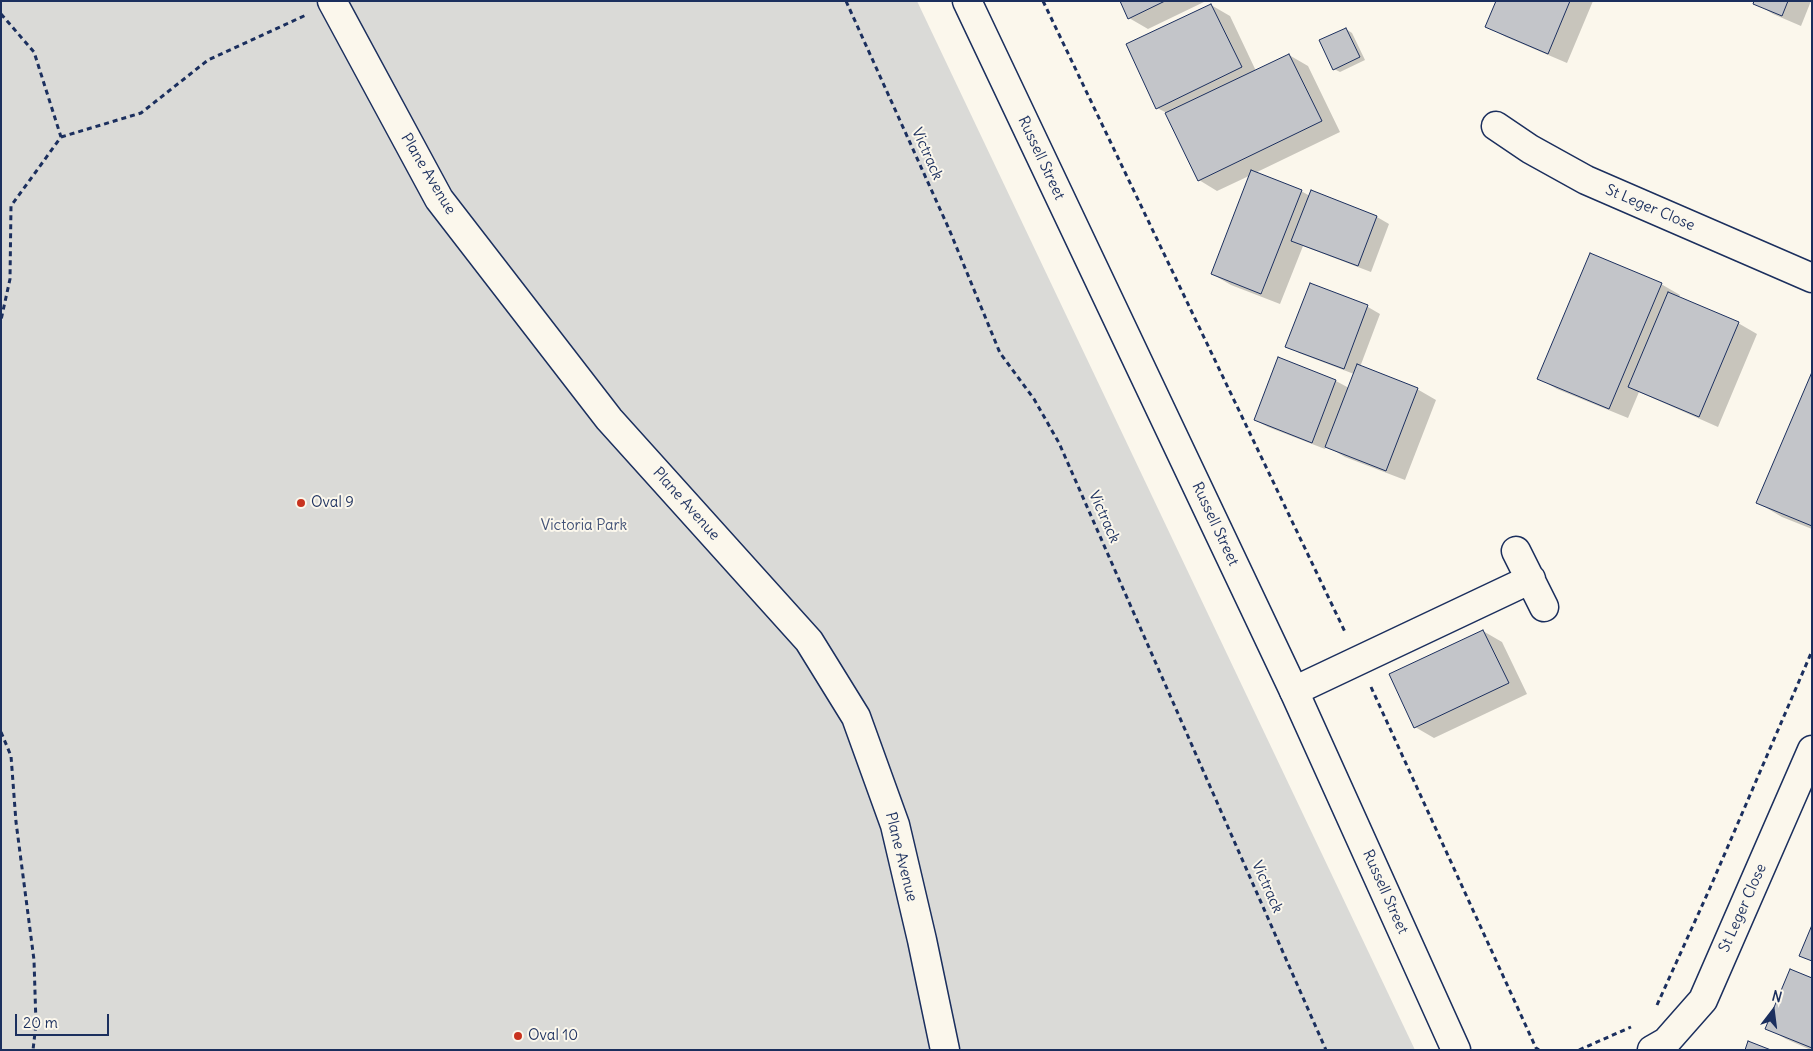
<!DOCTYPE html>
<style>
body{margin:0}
#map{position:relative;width:1813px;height:1051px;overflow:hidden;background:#fbf7ec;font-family:Delius,sans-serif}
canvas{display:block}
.frame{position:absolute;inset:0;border:2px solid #1b2f5e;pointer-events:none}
.north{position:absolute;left:1748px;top:986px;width:50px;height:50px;-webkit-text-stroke:4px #fbf7ec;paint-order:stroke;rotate:15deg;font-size:14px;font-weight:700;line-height:20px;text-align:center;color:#1b2f5e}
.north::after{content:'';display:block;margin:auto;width:18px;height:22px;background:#1b2f5e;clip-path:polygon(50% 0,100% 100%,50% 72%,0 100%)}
.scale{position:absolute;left:15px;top:1014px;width:94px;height:22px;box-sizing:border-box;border:2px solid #1b2f5e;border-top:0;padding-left:6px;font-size:15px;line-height:18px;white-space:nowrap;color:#1b2f5e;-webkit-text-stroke:4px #fbf7ec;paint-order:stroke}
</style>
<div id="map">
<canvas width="1813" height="1051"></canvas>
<div class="frame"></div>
<div class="north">N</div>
<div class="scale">20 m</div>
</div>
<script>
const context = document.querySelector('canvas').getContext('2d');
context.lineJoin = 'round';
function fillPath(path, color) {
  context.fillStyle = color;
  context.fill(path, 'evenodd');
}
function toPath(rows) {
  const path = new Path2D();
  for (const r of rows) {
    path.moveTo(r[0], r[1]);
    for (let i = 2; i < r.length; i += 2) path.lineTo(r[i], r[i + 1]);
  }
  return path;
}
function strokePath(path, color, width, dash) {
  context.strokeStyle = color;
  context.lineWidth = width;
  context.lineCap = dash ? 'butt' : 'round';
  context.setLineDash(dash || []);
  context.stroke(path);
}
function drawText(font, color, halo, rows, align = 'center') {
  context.font = font + ' Delius,sans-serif';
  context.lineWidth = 4;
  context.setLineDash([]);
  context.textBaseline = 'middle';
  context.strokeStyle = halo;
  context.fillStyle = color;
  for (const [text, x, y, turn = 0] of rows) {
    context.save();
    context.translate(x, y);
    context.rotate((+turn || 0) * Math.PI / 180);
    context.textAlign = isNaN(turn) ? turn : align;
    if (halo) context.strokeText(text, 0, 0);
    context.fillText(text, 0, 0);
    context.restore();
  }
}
fillPath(toPath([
 [1,1,917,1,1415,1050,1,1050]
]), '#dadad7');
fillPath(toPath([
 [1121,1,1206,1,1148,29,1129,18],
 [1497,1,1593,1,1567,63,1506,37,1487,27],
 [1755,1,1811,1,1801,26,1773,14,1755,3],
 [1211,5,1230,16,1256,71,1289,55,1308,66,1340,132,1255,173,1301,191,1310,196,1312,192,1377,217,1389,224,1371,272,1303,246,1280,304,1231,285,1212,274,1251,175,1217,191,1199,180,1167,113,1157,108],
 [1346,29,1352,33,1365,60,1340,72,1334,69],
 [1311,284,1368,307,1380,314,1360,367,1417,389,1436,400,1405,480,1345,457,1326,446,1325,449,1268,427,1255,420,1279,359,1336,381,1349,388,1354,374,1299,353,1287,346],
 [1661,284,1680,295,1678,298,1738,323,1757,334,1718,427,1639,392,1628,418,1557,389,1538,378],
 [1812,375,1812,529,1782,517,1758,503],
 [1483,631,1502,642,1527,694,1434,738,1415,727],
 [1812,980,1812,1050,1811,1050,1786,1039,1767,1028]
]), '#0003');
const building = toPath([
 [1120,1,1165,1,1128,19,1120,1],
 [1496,1,1570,1,1548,54,1485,27,1496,1],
 [1754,1,1788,1,1782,16,1753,4,1754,1],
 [1211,4,1242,67,1156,109,1126,44,1211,4],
 [1346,28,1360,57,1333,70,1319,40,1346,28],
 [1289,54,1322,121,1198,181,1165,113,1289,54],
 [1251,170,1302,190,1261,294,1211,274,1251,170],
 [1311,190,1377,216,1358,266,1291,241,1311,190],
 [1590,253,1662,283,1609,409,1537,379,1590,253],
 [1310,283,1368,305,1344,369,1285,347,1310,283],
 [1668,292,1739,322,1699,417,1628,387,1668,292],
 [1278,357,1336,380,1312,443,1254,420,1278,357],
 [1357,364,1418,388,1386,471,1325,447,1357,364],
 [1812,372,1812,526,1756,503,1812,372],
 [1483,630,1509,683,1414,728,1389,674,1483,630],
 [1812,925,1812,961,1799,956,1812,925],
 [1790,969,1812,978,1812,1048,1765,1029,1790,969],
 [1748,1041,1771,1050,1745,1050,1748,1041]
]);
fillPath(building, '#c3c5c9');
strokePath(building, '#1b2f5e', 1);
const street = toPath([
 [332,1,439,199,609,419,809,641,856,717,895,825,922,940,945,1050],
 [1496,126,1530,149,1586,180,1812,278],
 [1516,551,1544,607],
 [1294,691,1531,579],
 [1652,1050,1666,1042,1703,1000,1812,750]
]);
const secondary = toPath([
 [967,1,1294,691,1456,1050]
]);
strokePath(street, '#1b2f5e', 31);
strokePath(secondary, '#1b2f5e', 31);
strokePath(toPath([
 [846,1,949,229,1000,353,1034,399,1059,443,1326,1050],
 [1043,1,1346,634],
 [1,14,34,52,61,137,11,206,10,279,1,320],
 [61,137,141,113,208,60,306,15],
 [1371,687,1536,1048,1539,1050],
 [1,732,11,756,16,822,34,960,36,1024,33,1050],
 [1657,1005,1710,888,1812,651],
 [1579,1050,1631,1027]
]), '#1b2f5e', 3, [5, 4]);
strokePath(street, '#fbf7ec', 28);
strokePath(secondary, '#fbf7ec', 28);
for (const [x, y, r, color] of [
 [301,503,5,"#c8321e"],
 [518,1036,5,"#c8321e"]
]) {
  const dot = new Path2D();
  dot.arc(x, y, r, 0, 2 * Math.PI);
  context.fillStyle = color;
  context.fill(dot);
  strokePath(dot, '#fbf7ec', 2);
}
drawText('15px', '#1b2f5e', '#fbf7ec', [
 ["Victrack",927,154,66],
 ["Russell Street",1041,158,65],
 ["Plane Avenue",428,174,59],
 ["St Leger Close",1650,208,23],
 ["Plane Avenue",686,504,48],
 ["Victrack",1104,517,66],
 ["Russell Street",1215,524,65],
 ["Plane Avenue",901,857,76],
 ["Victrack",1267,887,66],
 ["Russell Street",1385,892,66],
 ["St Leger Close",1743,908,-66]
]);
drawText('15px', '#1b2f5e', '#fbf7ec', [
 ["Oval 9",311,503],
 ["Oval 10",528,1036]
], 'left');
drawText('15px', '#415176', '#fbf7ec', [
 ["Victoria Park",584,526]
]);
</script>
